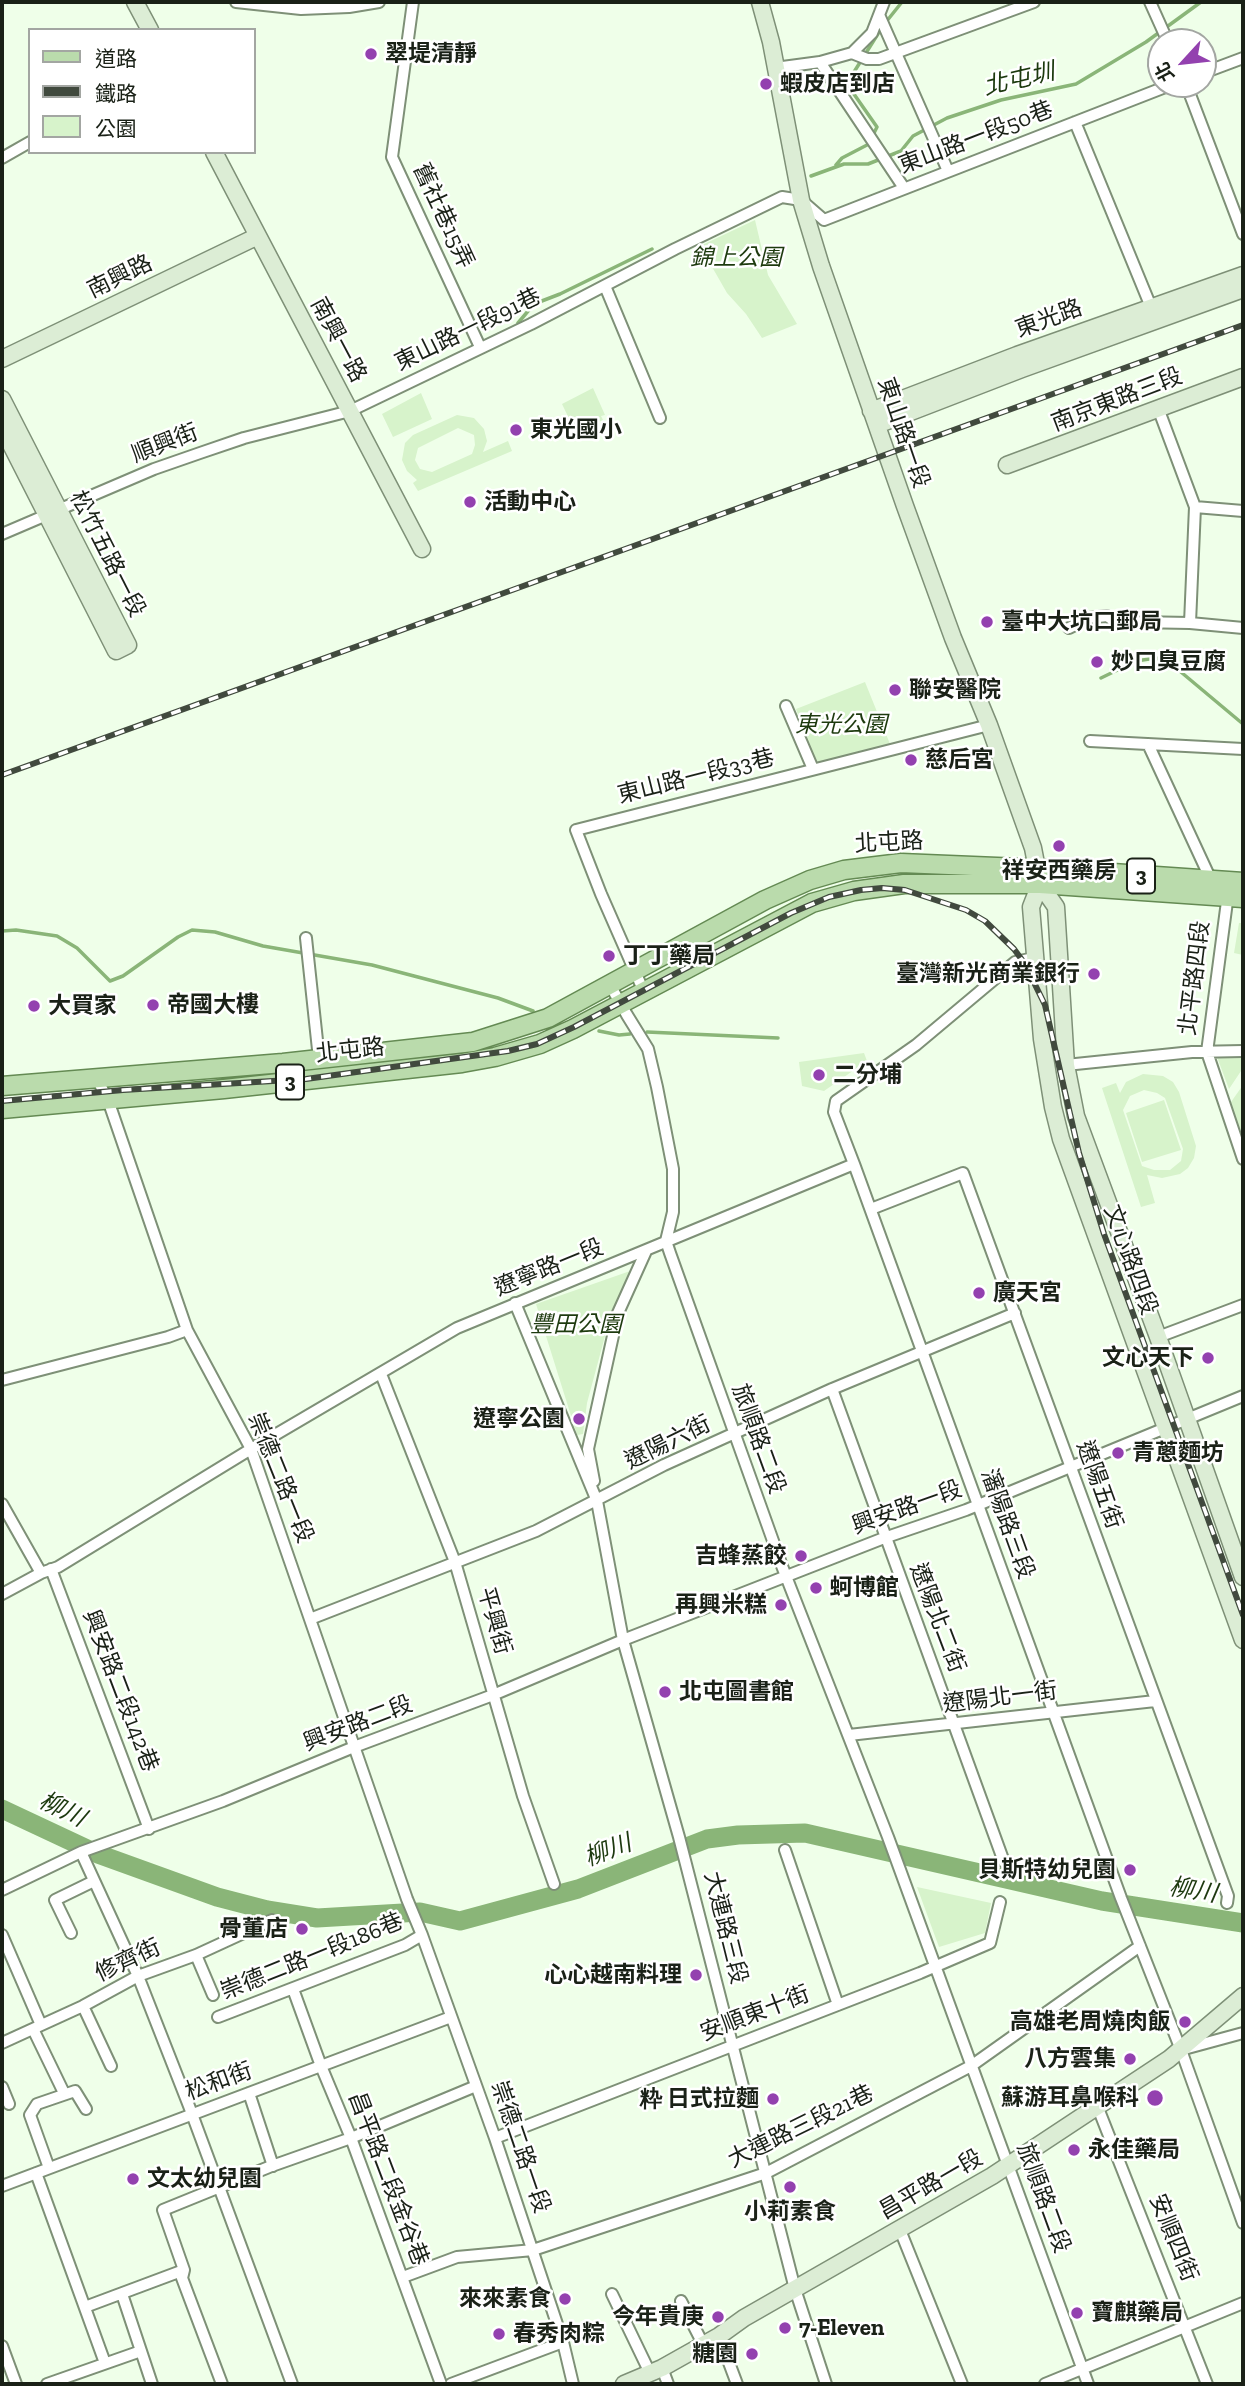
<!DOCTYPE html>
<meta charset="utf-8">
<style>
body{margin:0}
#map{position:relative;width:1245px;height:2386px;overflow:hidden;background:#efffe9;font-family:"Zilla Slab","Noto Sans TC",serif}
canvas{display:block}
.frame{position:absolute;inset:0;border:4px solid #1a2117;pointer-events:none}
.legend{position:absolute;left:28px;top:28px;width:228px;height:126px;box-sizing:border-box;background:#fff;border:2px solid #a3a6a2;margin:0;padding:9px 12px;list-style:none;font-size:21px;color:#1a2117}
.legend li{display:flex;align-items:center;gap:14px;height:35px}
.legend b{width:35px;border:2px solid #a3a6a2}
.north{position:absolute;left:1147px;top:28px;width:70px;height:70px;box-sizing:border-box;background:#fff;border:2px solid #a3a6a2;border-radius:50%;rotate:243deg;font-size:19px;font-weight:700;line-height:28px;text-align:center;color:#1a2117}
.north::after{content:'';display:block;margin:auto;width:24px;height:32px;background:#9341af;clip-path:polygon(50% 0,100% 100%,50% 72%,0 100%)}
</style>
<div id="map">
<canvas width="1245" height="2386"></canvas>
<div class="frame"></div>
<ul class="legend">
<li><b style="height:9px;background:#badbac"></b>道路</li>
<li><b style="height:9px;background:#414a3e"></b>鐵路</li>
<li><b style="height:19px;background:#d7f3cb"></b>公園</li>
</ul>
<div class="north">北</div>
</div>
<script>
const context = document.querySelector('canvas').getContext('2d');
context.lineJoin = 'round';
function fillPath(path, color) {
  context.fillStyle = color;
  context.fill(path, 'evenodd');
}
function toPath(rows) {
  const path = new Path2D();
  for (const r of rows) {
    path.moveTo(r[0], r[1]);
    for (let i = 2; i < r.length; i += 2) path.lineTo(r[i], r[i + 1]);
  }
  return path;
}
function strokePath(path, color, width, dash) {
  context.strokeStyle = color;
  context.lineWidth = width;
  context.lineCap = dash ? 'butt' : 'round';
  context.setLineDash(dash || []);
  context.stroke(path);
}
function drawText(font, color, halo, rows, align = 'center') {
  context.font = font + ' "Zilla Slab","Noto Sans TC",serif';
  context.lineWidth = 5;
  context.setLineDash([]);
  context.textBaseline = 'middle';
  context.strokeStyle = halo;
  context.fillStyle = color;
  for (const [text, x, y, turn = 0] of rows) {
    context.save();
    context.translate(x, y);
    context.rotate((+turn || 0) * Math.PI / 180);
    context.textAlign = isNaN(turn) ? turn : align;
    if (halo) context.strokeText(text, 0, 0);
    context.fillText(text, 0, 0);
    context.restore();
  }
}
fillPath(toPath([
 [755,220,768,275,797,324,762,338,746,314,727,293,700,246],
 [593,388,605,415,601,416,603,420,575,431,562,404],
 [421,393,432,419,393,437,382,414],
 [457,415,474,418,484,429,487,441,483,452,508,441,512,451,418,491,413,483,417,480,407,471,402,460,405,443,413,435],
 [458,428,474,435,475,445,472,454,432,472,420,469,415,460,418,448],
 [865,682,890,744,816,765,796,709],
 [1239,923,1243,923,1243,955,1234,953],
 [864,1053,867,1061,824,1091,802,1086,799,1062],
 [1243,1056,1243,1068,1229,1089,1217,1057],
 [1143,1074,1163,1076,1173,1082,1179,1092,1196,1146,1194,1158,1188,1168,1180,1174,1162,1178,1147,1175,1155,1203,1141,1207,1102,1088,1116,1083,1120,1093,1126,1082],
 [1144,1090,1157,1093,1165,1098,1183,1149,1181,1161,1170,1170,1154,1170,1142,1166,1123,1110,1130,1096],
 [1243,1085,1243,1136,1232,1111,1231,1102],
 [1164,1100,1181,1150,1142,1162,1126,1113],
 [633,1270,612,1310,587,1403,583,1434,577,1435,536,1304],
 [917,1887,991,1903,985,1933,939,1947]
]), '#d7f3cb');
strokePath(toPath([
 [886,22,902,2],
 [873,135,877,127,849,87,854,72,881,29],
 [836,165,842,158,867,145,869,142],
 [811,176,844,164,868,164,901,151,913,136,947,118,1001,100,1076,84,1146,42,1201,2],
 [518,323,534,304,560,294,652,249],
 [1101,678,1136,661,1156,658,1169,662,1243,724],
 [2,931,16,930,57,936,77,948,110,981,123,976,178,937,192,930,215,932,263,946,372,965,498,998,533,1011],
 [599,1031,619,1035,630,1034],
 [647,1032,778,1038]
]), '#8ab578', 3.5);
strokePath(toPath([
 [2,1809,98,1854,217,1897,267,1910,317,1918,420,1912,460,1921,578,1889,707,1839,738,1835,805,1833,1102,1901,1243,1923]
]), '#8ab578', 19);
const street = toPath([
 [236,2,301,9,349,7,379,2],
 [413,2,392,157,480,347],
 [1150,2,1168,42],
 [880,17,948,171],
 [852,53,867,59,879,59,1034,2],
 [820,62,904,188],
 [775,68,820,62,852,53,872,33,884,2],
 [1203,73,1243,58],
 [1186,84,1243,234],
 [1075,122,1151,307],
 [2,158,30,142],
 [605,286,660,418],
 [1158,408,1195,507,1190,623],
 [1195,507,1243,511],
 [2,534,154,469,200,453,244,438,350,411,531,324,675,249,782,197,801,200,824,220,1173,84],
 [1069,628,1089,618,1107,616,1113,620,1135,622,1190,623,1243,628],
 [786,706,813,769],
 [1090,741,1243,749],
 [1148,744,1211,880],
 [1228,894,1207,1052,1243,1159],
 [306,938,319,1059],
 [610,985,627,1015,648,1049,657,1087,673,1169,673,1212,666,1241,670,1253,782,1566,888,1837,1088,2384],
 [644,992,601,894,576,830,989,725],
 [1066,1065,1192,1052,1243,1051],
 [97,1079,108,1100,187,1330,251,1449,407,1899,422,1935,495,2138,563,2342,573,2384],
 [854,1164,1121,1898,1181,2050,1243,2223],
 [871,1209,963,1173,1228,1896,1227,1903],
 [515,1303,597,1501,623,1640,679,1837,795,2289,826,2384],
 [1158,1337,1243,1305],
 [381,1374,455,1562,523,1796,554,1884],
 [2,1380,168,1337,187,1330],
 [832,1389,1004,1862],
 [594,1481,588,1449,618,1313,646,1251],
 [2,1504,41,1573],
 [51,1569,149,1829],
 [2,1594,41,1573,58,1567,251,1449,457,1328,854,1164,834,1112,836,1101,916,1045,1015,962,1034,958],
 [310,1619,536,1531,664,1465,832,1389,1015,1313],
 [849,1735,1155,1701],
 [785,1850,838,2005],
 [81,1852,138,1976,189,2106,292,2384],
 [2,1890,81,1852,223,1801,354,1747,493,1695,623,1640,884,1538,966,1510,1243,1396],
 [71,1933,55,1900,94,1881],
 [2,1935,41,2025],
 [196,1955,213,1995],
 [293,1989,321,2066,351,2138,441,2384],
 [83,2006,111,2066],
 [218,2017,405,1945,422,1935],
 [33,2029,64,2093],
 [2,2043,83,2006,138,1976,196,1955,272,1920],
 [1184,2049,1243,2033],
 [2,2087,9,2104],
 [249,2093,273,2166],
 [1098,2108,1207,2384],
 [495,2138,920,1973,990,1943,1000,1902],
 [49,2168,30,2115,37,2104,75,2091,86,2109],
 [36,2173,105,2363],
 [2,2186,451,2017],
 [900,2230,962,2384],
 [403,2277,457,2257,533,2250,766,2173,971,2066,1140,1946],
 [122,2294,152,2384],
 [612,2294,650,2373],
 [681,2301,703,2344],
 [85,2307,184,2270],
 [719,2336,737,2384],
 [2,2346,16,2384],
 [662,2368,668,2384],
 [47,2384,141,2351],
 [222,2384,182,2278,184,2270,163,2210,269,2167,351,2138,476,2086],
 [451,2384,563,2342],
 [1045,2384,1243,2303]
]);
const secondary = toPath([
 [135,2,150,30],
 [760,2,771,42,801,200,821,266,905,506,953,638,989,725,1033,848,1040,884,1056,907,1066,1065,1076,1116,1158,1337,1243,1577],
 [214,152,422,549],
 [2,359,258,236],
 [2,399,128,645,116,651,2,427],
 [871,411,1017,355,1243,275],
 [877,425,1022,369,1243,289],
 [1007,465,1243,377],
 [1040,884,1031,907,1042,1039,1053,1107,1061,1139,1243,1640],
 [624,2384,662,2368,719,2336,744,2318,992,2176,1169,2059,1243,1996]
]);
const primary = toPath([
 [2,1086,283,1063,473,1042,548,1018,765,900,810,880,844,870,901,863,1069,870,1243,882],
 [2,1109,224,1089,462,1063,495,1057,540,1044,573,1029,812,903,854,891,904,884,1040,884,1243,898]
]);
strokePath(street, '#7e9077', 14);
strokePath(secondary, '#7e9077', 19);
strokePath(primary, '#648a53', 21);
strokePath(street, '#fff', 10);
strokePath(secondary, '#dcedd5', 16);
strokePath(primary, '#badbac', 18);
const rail = toPath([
 [2,775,1243,325],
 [2,1101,123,1090,306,1079,508,1051,537,1044,574,1027,791,913,829,897,861,890,882,888,905,890,966,910,985,921,1014,949,1025,964,1045,1005,1079,1153,1104,1234,1243,1615]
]);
strokePath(rail, '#414a3e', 6);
strokePath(rail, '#fff', 3.5, [10]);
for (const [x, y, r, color] of [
 [371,54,7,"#9341af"],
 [766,84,7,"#9341af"],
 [516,430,7,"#9341af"],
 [470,502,7,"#9341af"],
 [987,622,7,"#9341af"],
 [1097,662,7,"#9341af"],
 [895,690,7,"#9341af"],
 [911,760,7,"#9341af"],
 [1059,846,7,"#9341af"],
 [609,956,7,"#9341af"],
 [1094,974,7,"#9341af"],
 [153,1005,7,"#9341af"],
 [34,1006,7,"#9341af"],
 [819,1075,7,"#9341af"],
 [979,1293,7,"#9341af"],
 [1208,1358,7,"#9341af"],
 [579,1419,7,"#9341af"],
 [1118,1453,7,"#9341af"],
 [801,1556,7,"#9341af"],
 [816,1588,7,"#9341af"],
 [781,1605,7,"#9341af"],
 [665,1692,7,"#9341af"],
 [1130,1870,7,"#9341af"],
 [302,1929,7,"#9341af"],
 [696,1975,7,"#9341af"],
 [1185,2022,7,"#9341af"],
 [1130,2059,7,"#9341af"],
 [1155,2098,9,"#9341af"],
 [773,2099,7,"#9341af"],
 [1074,2150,7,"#9341af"],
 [133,2179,7,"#9341af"],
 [790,2187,7,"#9341af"],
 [565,2299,7,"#9341af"],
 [1077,2313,7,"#9341af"],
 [718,2317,7,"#9341af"],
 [785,2328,7,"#9341af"],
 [499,2334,7,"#9341af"],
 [752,2354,7,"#9341af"]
]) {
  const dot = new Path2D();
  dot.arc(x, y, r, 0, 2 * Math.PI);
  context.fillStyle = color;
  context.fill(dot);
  strokePath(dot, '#fff', 2.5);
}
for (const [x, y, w] of [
 [1141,876,28],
 [290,1082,28]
]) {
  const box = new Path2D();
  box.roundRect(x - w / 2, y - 17.5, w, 35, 5);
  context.fillStyle = '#fff';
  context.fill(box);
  strokePath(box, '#1a2117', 2);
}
drawText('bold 21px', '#1a2117', null, [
 ["3",1141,876],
 ["3",290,1082]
]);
drawText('bold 23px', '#1a2117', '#fff', [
 ["翠堤清靜",385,54],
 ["蝦皮店到店",780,84],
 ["東光國小",530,430],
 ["活動中心",484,502],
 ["臺中大坑口郵局",1001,622],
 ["妙口臭豆腐",1111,662],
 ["聯安醫院",909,690],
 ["慈后宮",925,760],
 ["祥安西藥房",1059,871,"center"],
 ["丁丁藥局",623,956],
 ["臺灣新光商業銀行",1080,974,"right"],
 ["帝國大樓",167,1005],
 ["大買家",48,1006],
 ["二分埔",833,1075],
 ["廣天宮",993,1293],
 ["文心天下",1194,1358,"right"],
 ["遼寧公園",565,1419,"right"],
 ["青蔥麵坊",1132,1453],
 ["吉蜂蒸餃",787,1556,"right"],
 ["蚵博館",830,1588],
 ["再興米糕",767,1605,"right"],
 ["北屯圖書館",679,1692],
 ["貝斯特幼兒園",1116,1870,"right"],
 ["骨董店",288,1929,"right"],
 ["心心越南料理",682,1975,"right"],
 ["高雄老周燒肉飯",1171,2022,"right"],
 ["八方雲集",1116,2059,"right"],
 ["蘇游耳鼻喉科",1139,2098,"right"],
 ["粋 日式拉麵",759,2099,"right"],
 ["永佳藥局",1088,2150],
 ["文太幼兒園",147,2179],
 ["小莉素食",790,2212,"center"],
 ["來來素食",551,2299,"right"],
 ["寶麒藥局",1091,2313],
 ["今年貴庚",704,2317,"right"],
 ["7-Eleven",799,2328],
 ["春秀肉粽",513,2334],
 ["糖園",738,2354,"right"]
], 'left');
drawText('23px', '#1a2117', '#fff', [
 ["東山路一段50巷",976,138,-21],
 ["舊社巷15弄",443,216,65],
 ["南興路",120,277,-26],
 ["東光路",1049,319,-20],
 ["東山路一段91巷",468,330,-26],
 ["南興一路",338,340,62],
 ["南京東路三段",1117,400,-21],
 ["東山路一段",903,433,71],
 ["順興街",165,444,-21],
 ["松竹五路一段",107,554,63],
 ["東山路一段33巷",696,777,-14],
 ["北屯路",889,843,-3],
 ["北平路四段",1195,978,-83],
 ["北屯路",350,1051,-6],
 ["文心路四段",1130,1260,70],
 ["遼寧路一段",549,1268,-22],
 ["旅順路二段",758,1439,70],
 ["遼陽六街",668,1443,-26],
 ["崇德二路一段",280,1478,68],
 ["遼陽五街",1099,1485,70],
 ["興安路一段",907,1508,-20],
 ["瀋陽路三段",1007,1524,70],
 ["遼陽北二街",937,1618,69],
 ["平興街",494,1621,74],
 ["興安路二段142巷",120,1691,69],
 ["遼陽北一街",1000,1698,-7],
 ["興安路二段",358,1724,-21],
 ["大連路三段",725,1928,76],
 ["崇德二路一段186巷",312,1957,-22],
 ["修齊街",128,1961,-25],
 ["安順東十街",755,2014,-21],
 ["松和街",219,2082,-20],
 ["大連路三段21巷",801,2127,-26],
 ["崇德二路一段",520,2147,71],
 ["昌平路二段金谷巷",388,2179,69],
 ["昌平路一段",931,2185,-30],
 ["旅順路二段",1043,2198,70],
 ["安順四街",1173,2238,68]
]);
drawText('italic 23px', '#1d3a0e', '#fff', [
 ["錦上公園",736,258],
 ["東光公園",841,725],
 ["豐田公園",576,1325]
]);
drawText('italic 24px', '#1c390e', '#fff', [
 ["北屯圳",1019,80,-13],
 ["柳川",62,1810,26],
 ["柳川",608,1851,-21],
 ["柳川",1193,1891,9]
]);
</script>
